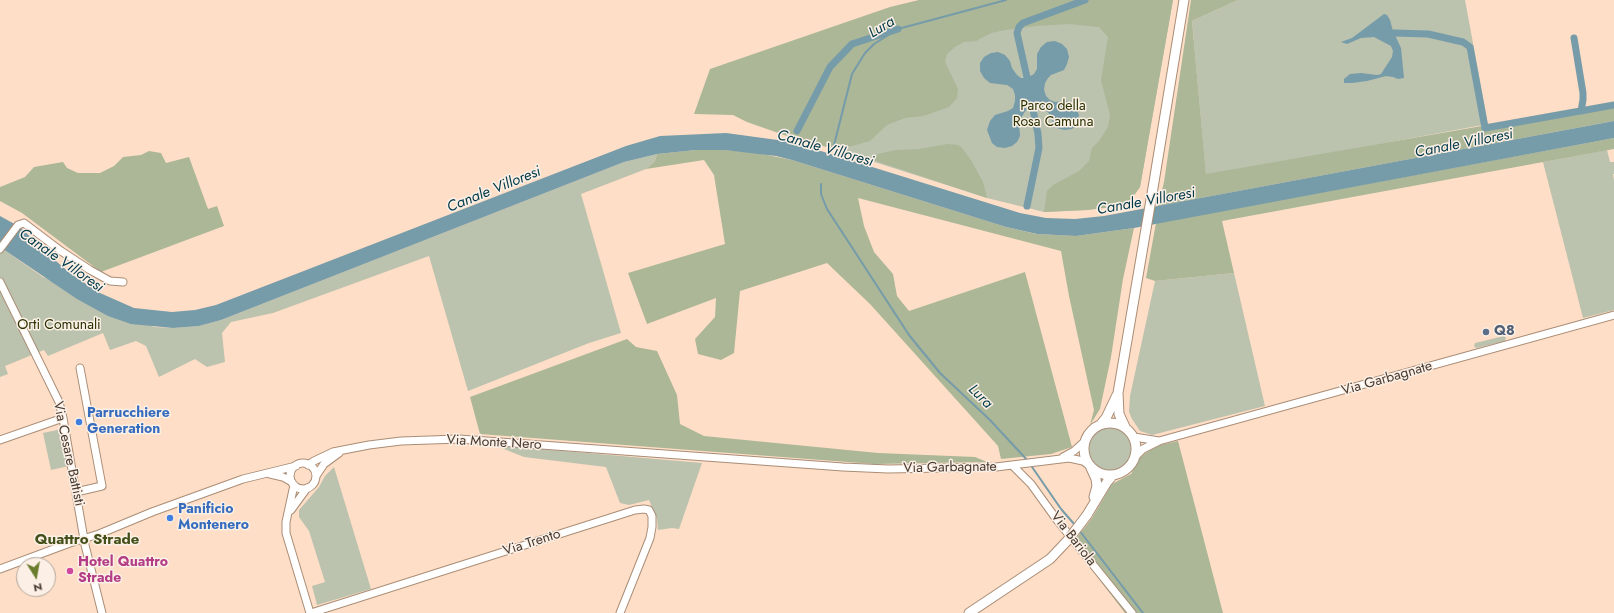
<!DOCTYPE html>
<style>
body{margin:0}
#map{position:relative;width:1614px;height:613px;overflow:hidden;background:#fedec6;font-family:Jost,sans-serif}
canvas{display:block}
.north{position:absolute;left:16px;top:557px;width:40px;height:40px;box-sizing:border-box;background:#fcf0e6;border:1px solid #b3a79d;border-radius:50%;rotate:169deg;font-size:11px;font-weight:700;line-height:16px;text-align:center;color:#463a30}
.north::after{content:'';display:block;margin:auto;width:14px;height:18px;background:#6a7d2d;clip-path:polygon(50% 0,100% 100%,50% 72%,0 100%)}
</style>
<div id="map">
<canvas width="1614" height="613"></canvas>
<div class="north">N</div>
</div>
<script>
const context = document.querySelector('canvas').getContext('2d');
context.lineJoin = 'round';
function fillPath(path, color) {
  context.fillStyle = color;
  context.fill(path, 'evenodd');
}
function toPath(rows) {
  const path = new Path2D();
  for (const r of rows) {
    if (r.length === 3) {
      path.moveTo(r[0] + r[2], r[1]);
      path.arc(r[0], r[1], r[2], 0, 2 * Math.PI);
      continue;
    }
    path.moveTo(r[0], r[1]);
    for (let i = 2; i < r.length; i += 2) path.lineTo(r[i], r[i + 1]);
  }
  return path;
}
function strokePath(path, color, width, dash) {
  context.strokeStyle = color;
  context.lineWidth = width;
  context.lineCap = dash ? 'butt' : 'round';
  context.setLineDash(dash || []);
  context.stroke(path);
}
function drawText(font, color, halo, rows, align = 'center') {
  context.font = font + ' Jost,sans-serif';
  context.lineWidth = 3;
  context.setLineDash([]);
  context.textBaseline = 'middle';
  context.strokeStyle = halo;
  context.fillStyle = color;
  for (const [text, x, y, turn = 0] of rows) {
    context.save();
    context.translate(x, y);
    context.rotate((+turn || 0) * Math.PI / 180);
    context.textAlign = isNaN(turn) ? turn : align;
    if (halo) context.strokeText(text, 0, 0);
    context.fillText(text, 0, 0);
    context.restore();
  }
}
fillPath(toPath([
 [1173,0,1140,187,1127,205,1087,210,1044,212,987,198,837,150,859,77,901,34],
 [1238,0,1465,0,1488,124,1206,176,1192,21],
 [1607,150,1610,162,1614,162,1614,174,1613,174,1614,180,1614,310,1583,318,1543,162],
 [657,154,655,161,646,169,581,194,621,333,589,343,468,391,429,256,273,313,231,322,222,333,225,362,207,367,195,359,159,377,146,346,136,341,110,350,103,333,48,356,44,350,5,366,8,374,0,377,0,247,43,277,154,327,173,328,199,326,221,320,624,162],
 [1234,273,1265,406,1152,435,1140,431,1132,419,1129,412,1130,396,1155,281],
 [1504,336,1506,337,1505,341,1476,348,1474,346,1475,343],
 [1110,449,21],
 [62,429,69,466,51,470,43,433],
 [494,445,702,463,679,529,672,528,658,530,657,519,649,500,629,505,620,503,606,467,524,457],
 [334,467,371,589,317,605,312,586,325,582,309,531,299,517,299,510,319,487,325,476]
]), '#bbc2ae');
fillPath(toPath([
 [919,0,1173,0,1140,187,1127,205,1087,210,1044,212,1047,191,1053,185,1079,171,1089,161,1092,148,1099,141,1108,127,1110,115,1101,80,1108,37,1099,27,1069,24,1036,26,1005,30,991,33,976,41,964,42,955,47,947,54,945,62,958,89,957,98,949,107,923,116,905,118,887,125,870,141,837,150,784,135,747,122,733,115,694,114,710,69,890,7],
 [1191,0,1238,0,1192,21,1206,174,1614,103,1614,121,1158,206,1164,182],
 [1614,138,1614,149,1222,221,1234,273,1155,281,1146,278,1156,223],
 [948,144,958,145,962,148,971,160,983,182,987,198,873,160,878,154,896,150,919,149],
 [696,150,724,150,757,153,792,160,1006,227,1036,234,1076,236,1134,228,1123,279,1111,357,1100,409,1090,425,1094,410,1069,296,1061,251,858,198,864,226,874,252,893,274,897,296,909,311,1025,272,1072,447,1051,454,1001,459,998,446,870,304,827,263,740,291,734,353,721,360,698,354,695,339,715,317,716,298,647,324,628,273,725,244,714,175,704,160,646,169,655,161,657,154],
 [149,151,161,153,166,163,189,157,208,209,217,206,224,226,101,272,22,213,0,201,0,187,25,177,34,167,63,162,67,168,78,173,100,173,114,166,123,157,141,155],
 [627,339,636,347,657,351,677,395,680,424,704,436,878,453,975,457,987,462,874,464,480,434,470,397],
 [1178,441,1223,613,1125,613,1072,544,1092,518,1112,484,1131,474,1139,459,1147,452,1160,445]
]), '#abb797');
fillPath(toPath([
 [1384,14,1387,15,1390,20,1393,31,1401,48,1404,78,1398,79,1393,77,1386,76,1367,81,1352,83,1344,83,1344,79,1350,74,1361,73,1377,75,1381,74,1392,57,1393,51,1391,46,1374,37,1361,38,1347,44,1341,42,1352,38],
 [1055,41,1062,44,1067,49,1069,57,1067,64,1064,70,1051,75,1048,78,1045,83,1044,90,1046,96,1050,100,1055,102,1067,101,1076,107,1079,115,1077,125,1072,129,1064,130,1057,128,1054,126,1050,115,1046,110,1037,108,1030,109,1026,110,1021,118,1019,123,1020,136,1017,142,1012,146,1005,148,997,147,992,143,987,130,990,121,995,115,1008,111,1013,108,1015,101,1015,95,1013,89,1007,85,990,83,984,78,980,71,980,63,984,57,991,53,998,52,1005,55,1010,61,1012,68,1017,75,1021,78,1027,78,1034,74,1037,69,1037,54,1041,47,1047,42],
 [1614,121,1614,138,1134,228,1076,236,1037,234,1006,227,792,160,776,156,724,150,696,150,657,154,624,162,221,320,199,326,173,328,131,324,108,316,77,299,0,247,0,216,20,227,56,261,71,274,100,293,134,308,172,312,195,310,216,305,626,146,660,136,726,133,785,141,808,147,1020,213,1046,218,1075,219,1104,216]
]), '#769ba9');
strokePath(toPath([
 [834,145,852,74,865,53,874,44,898,29,1006,0],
 [821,184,821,194,827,209,909,335,940,373,990,420,1028,461],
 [1030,464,1061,509,1075,525],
 [1079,530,1143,613]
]), '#769ba9', 2);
strokePath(toPath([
 [1394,33,1428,34,1463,42,1470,47,1485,128,1614,105],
 [1574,38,1583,93,1583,100,1581,111],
 [1029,86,1017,33,1019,27,1023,23,1085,0],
 [797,131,830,67,852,44,898,29],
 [1027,206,1039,148,1038,134,1031,100]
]), '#769ba9', 7);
const minor = toPath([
 [0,249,18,225,24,223,61,251,90,270,110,281,123,282],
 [0,282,59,402,63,418,85,545,102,613],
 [1134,437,1159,441],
 [0,440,63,418],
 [1063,457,1074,451,1084,442],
 [1135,457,1143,449,1159,441,1614,315],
 [303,476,13],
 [308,465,314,461,333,452,369,445,401,441,459,439,843,467,888,469,996,467,1069,458,1083,461,1090,466],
 [1013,466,1031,484,1057,520,1132,613],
 [270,474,283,477,292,482],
 [316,476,324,464,339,453],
 [294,485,286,522,286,533,310,613],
 [76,492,102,486,80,368],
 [291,510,307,488],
 [0,569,70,543,99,534,152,512,243,479,296,466],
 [311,613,635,510,644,509,649,510,652,516,652,527,650,538,620,613]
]);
const major = toPath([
 [1110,449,26],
 [1101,424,1106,418,1117,395],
 [1125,427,1119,414,1118,393,1154,182,1184,0],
 [1091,468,1096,479,1097,486,1094,497],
 [1087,515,1107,482,1113,475],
 [969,613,1050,559,1068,540]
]);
strokePath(minor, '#aa8d76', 9);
strokePath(major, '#aa8d76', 11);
strokePath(minor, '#fff', 7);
strokePath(major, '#fff', 9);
const majorBridge = toPath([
 [1068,540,1087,515]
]);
strokePath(majorBridge, '#aa8d76', 11, []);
strokePath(majorBridge, '#fff', 9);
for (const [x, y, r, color] of [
 [1486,332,4,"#5c6f8a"],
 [79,422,4,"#3f7fe0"],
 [170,518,4,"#3f7fe0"],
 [70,571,4,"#d1479c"]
]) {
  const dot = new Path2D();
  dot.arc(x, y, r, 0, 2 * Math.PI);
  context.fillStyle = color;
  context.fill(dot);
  strokePath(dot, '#fcf0e6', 1.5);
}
drawText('14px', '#253200', '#fcf0e6', [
 ["Parco della",1053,107],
 ["Rosa Camuna",1053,123],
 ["Orti Comunali",59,326]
]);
drawText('bold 14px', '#4e5e75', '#fcf0e6', [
 ["Q8",1494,332]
], 'left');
drawText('14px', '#463a30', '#fcf0e6', [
 ["Via Garbagnate",1387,379,-16],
 ["Via Monte Nero",494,443,3],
 ["Via Cesare Battisti",68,454,78],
 ["Via Garbagnate",950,468,-1],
 ["Via Bariola",1073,539,52],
 ["Via Trento",532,543,-18]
]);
drawText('bold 14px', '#366cbe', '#fcf0e6', [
 ["Parrucchiere",87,414],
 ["Generation",87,430],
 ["Panificio",178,510],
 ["Montenero",178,526]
], 'left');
drawText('bold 14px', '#b23c85', '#fcf0e6', [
 ["Hotel Quattro",78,563],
 ["Strade",78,579]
], 'left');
drawText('italic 15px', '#003a4a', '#fcf0e6', [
 ["Lura",882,28,-31],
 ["Canale Villoresi",1464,144,-11],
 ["Canale Villoresi",825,149,16],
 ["Canale Villoresi",494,190,-22],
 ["Canale Villoresi",1146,202,-10],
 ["Canale Villoresi",61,261,35],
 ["Lura",980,397,45]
]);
drawText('bold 15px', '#424f18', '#fcf0e6', [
 ["Quattro Strade",87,540]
]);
</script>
